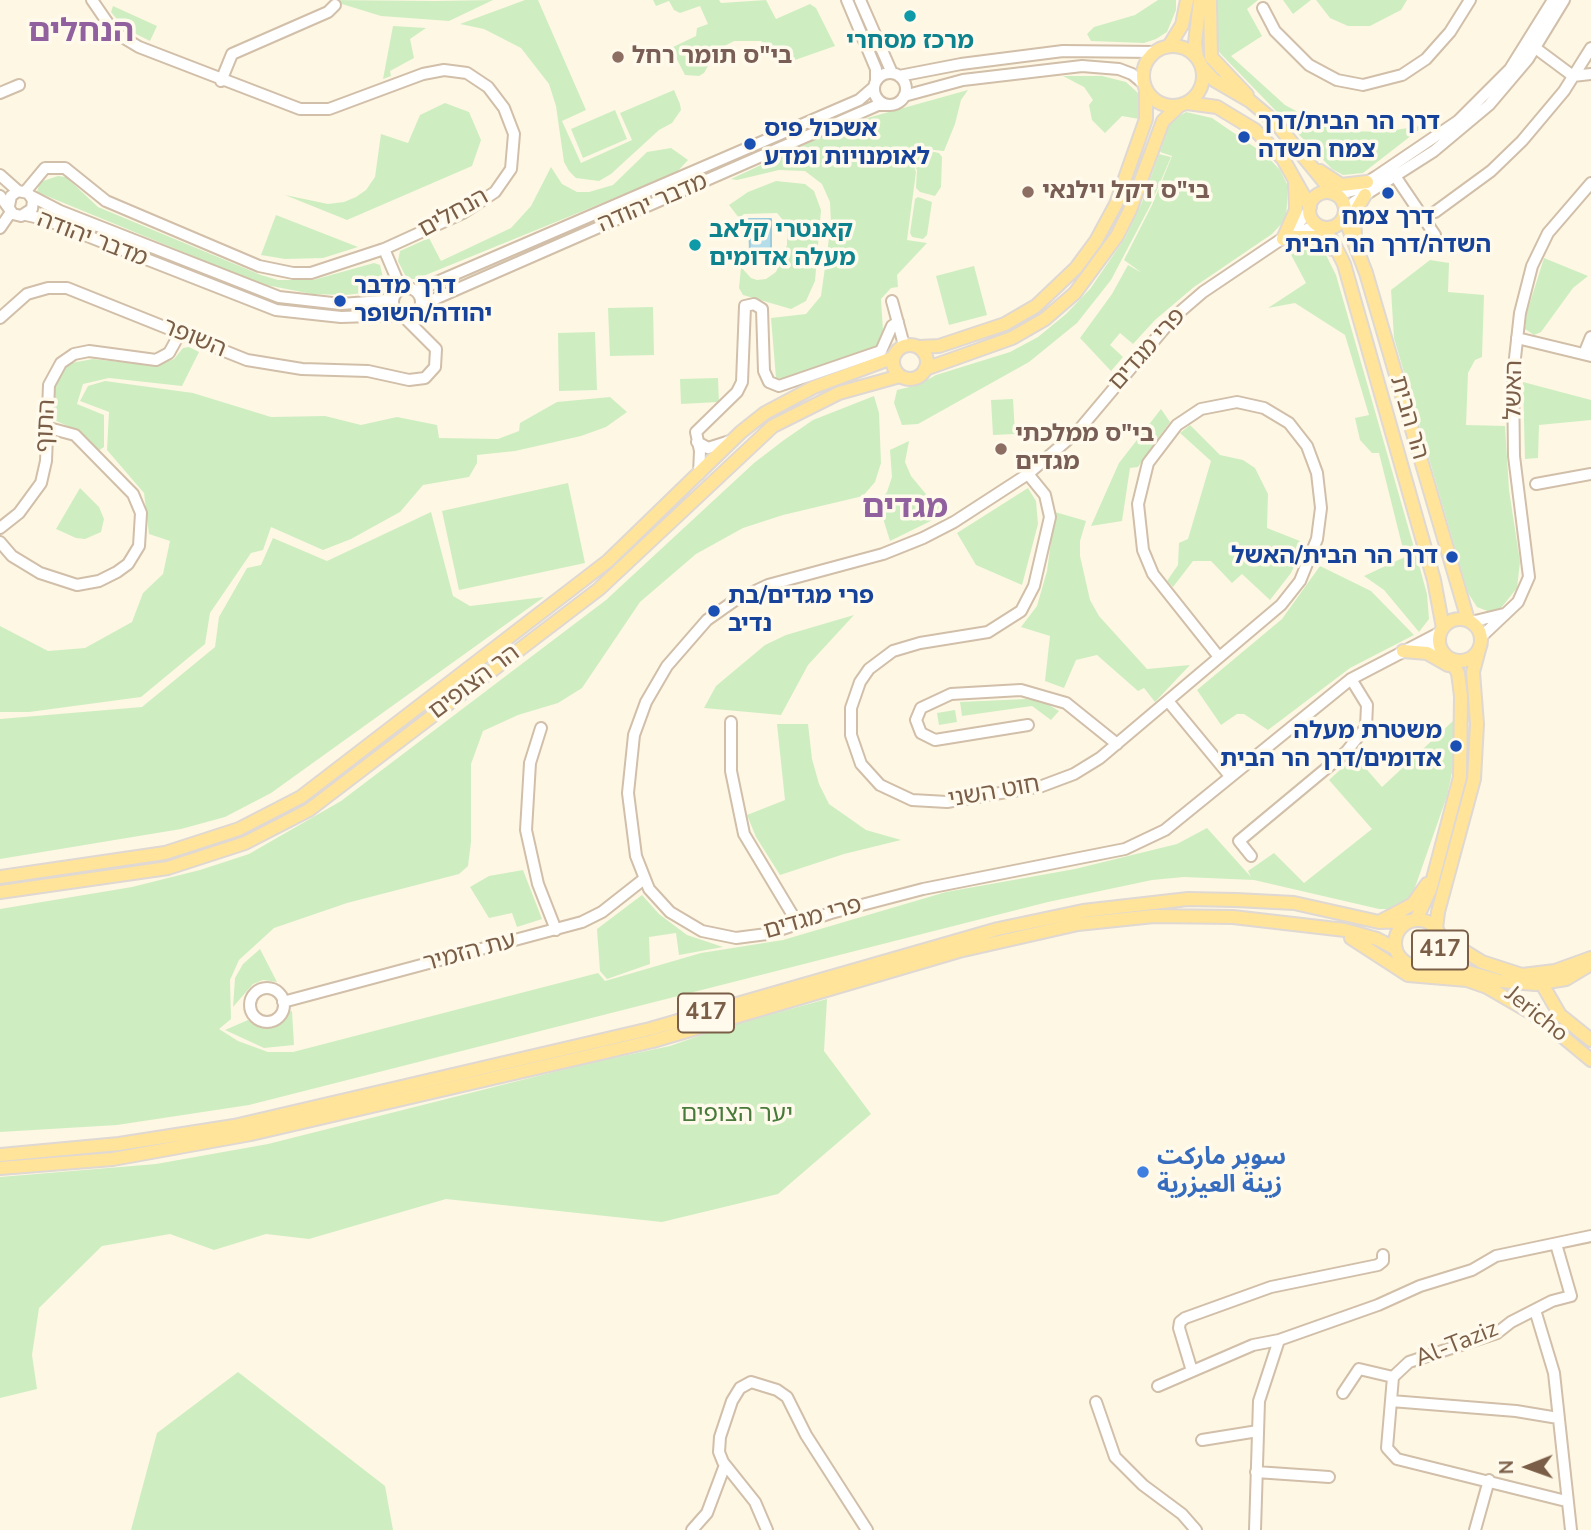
<!DOCTYPE html>
<meta charset="utf-8">
<style>
body{margin:0}
#map{position:relative;width:1591px;height:1530px;overflow:hidden;background:#fef7e4;font-family:"Nunito Sans",sans-serif}
canvas{display:block}
.north{position:absolute;left:1493px;top:1432px;width:70px;height:70px;-webkit-text-stroke:5px #fffaec;paint-order:stroke;rotate:269deg;font-size:19px;font-weight:700;line-height:28px;text-align:center;color:#7a5e47}
.north::after{content:'';display:block;margin:auto;width:24px;height:32px;background:#7a5e47;clip-path:polygon(50% 0,100% 100%,50% 72%,0 100%)}
</style>
<div id="map">
<canvas width="1591" height="1530"></canvas>
<div class="north">N</div>
</div>
<script>
const context = document.querySelector('canvas').getContext('2d');
context.lineJoin = 'round';
function fillPath(path, color) {
  context.fillStyle = color;
  context.fill(path, 'evenodd');
}
function toPath(rows) {
  const path = new Path2D();
  for (const r of rows) {
    if (r.length === 3) {
      path.moveTo(r[0] + r[2], r[1]);
      path.arc(r[0], r[1], r[2], 0, 2 * Math.PI);
      continue;
    }
    path.moveTo(r[0], r[1]);
    for (let i = 2; i < r.length; i += 2) path.lineTo(r[i], r[i + 1]);
  }
  return path;
}
function strokePath(path, color, width, dash) {
  context.strokeStyle = color;
  context.lineWidth = width;
  context.lineCap = dash ? 'butt' : 'round';
  context.setLineDash(dash || []);
  context.stroke(path);
}
function drawText(font, color, halo, rows, align = 'center') {
  context.font = font + ' "Nunito Sans","Noto Sans Arabic","Noto Sans Hebrew",sans-serif';
  context.lineWidth = 7;
  context.setLineDash([]);
  context.textBaseline = 'middle';
  context.strokeStyle = halo;
  context.fillStyle = color;
  for (const [text, x, y, turn = 0] of rows) {
    context.save();
    context.translate(x, y);
    context.rotate((+turn || 0) * Math.PI / 180);
    context.textAlign = isNaN(turn) ? turn : align;
    if (halo) context.strokeText(text, 0, 0);
    context.fillText(text, 0, 0);
    context.restore();
  }
}
fillPath(toPath([
 [329,0,435,1,493,0,449,21,381,16],
 [525,0,538,0,586,110,562,121,581,163,632,140,620,113,674,90,680,104,681,110,672,123,659,130,611,174,599,181,576,178,569,171,564,162,556,106,549,84,521,48,484,29,460,24],
 [653,0,719,0,721,3,766,0,776,19,810,4,816,8,835,46,795,60,777,54,761,41,734,41,717,50,704,73,699,76,685,75,671,48,696,36,697,28,708,24,700,6,680,13,674,10,669,1,656,6],
 [1158,0,1176,0,1176,10,1167,32,1156,39,1144,43,1091,41,1087,34,1094,27,1135,15],
 [1218,0,1258,0,1247,9,1262,36,1231,56,1285,105,1309,118,1348,131,1384,132,1425,125,1363,173,1343,175,1332,169,1219,52,1216,41],
 [1283,0,1311,0,1293,14],
 [1316,0,1407,0,1401,10,1370,26,1348,26,1330,18],
 [113,6,157,26,150,41,124,28,111,12],
 [393,26,426,28,410,39,414,58,390,71,391,76,383,79],
 [1063,76,1102,76,1126,82,1138,93,1139,119,1122,116,1105,133,1092,120,1089,105,1093,100,1084,87],
 [968,90,961,100,955,124,944,151,925,149,919,145,925,150,939,153,942,157,941,187,935,196,920,192,916,188,917,170,914,166,916,172,907,240,927,243,897,275,898,287,891,288,881,299,883,331,879,345,785,379,776,378,771,318,806,314,821,296,831,224,830,202,822,184,805,171,779,170,737,180,731,179,853,122],
 [445,103,469,112,481,140,472,166,347,220,285,195,328,204,344,202,356,197,366,190,375,177,381,134,408,143,420,115],
 [615,110,627,139,583,158,571,129],
 [1186,112,1212,118,1266,155,1280,170,1288,186,1286,219,1272,234,1194,287,1155,320,1133,344,1120,333,1110,345,1123,357,1111,371,1080,338,1112,294,1128,265,1142,273,1124,260,1152,205,1172,156,1160,152,1171,121],
 [671,148,688,160,676,173,416,279,407,279,398,261,400,251,429,238,441,261,511,228,531,206,551,167,562,184,577,192,589,192,613,185,647,152],
 [1159,154,1171,157,1151,204,1111,280,1077,323,1029,362,918,424,902,425,894,403,897,390,918,385,936,375,1010,352,1038,337,1066,314,1090,289,1125,238,1142,202],
 [58,176,66,177,98,207,261,275,278,280,313,280,374,263,380,265,384,282,373,292,345,295,312,294,261,284,37,192,40,182],
 [776,181,805,184,814,191,821,210,815,281,806,301,791,309,743,295,739,288,741,267,751,278,757,280,766,279,776,272,787,245,787,225,777,213,744,214,739,218,729,205,748,192],
 [918,197,932,202,927,235,923,239,912,237,910,233,915,199],
 [276,215,358,247,323,258,285,259,261,255],
 [1309,245,1325,253,1336,275,1419,565,1427,594,1429,619,1419,632,1384,590,1364,576,1405,557,1379,453,1372,453,1360,440,1355,418,1369,415,1345,335,1295,303,1268,308,1306,283,1288,249],
 [1544,258,1588,276,1573,288,1541,332,1534,335,1525,329,1527,312],
 [1430,260,1449,263,1448,292,1484,295,1482,357,1475,360,1468,373,1466,425,1505,426,1509,490,1520,562,1517,588,1501,608,1490,612,1477,607,1468,593,1394,338,1391,290],
 [974,266,987,315,949,325,936,276],
 [653,307,654,355,610,356,608,308],
 [595,332,597,390,559,391,558,333],
 [189,347,199,352,182,386,109,378,83,384,77,404,104,415,104,447,98,451,79,431,54,420,54,387,59,374,71,363,93,359,155,366,174,359,183,348],
 [718,378,719,402,681,404,680,379],
 [105,381,193,393,271,417,325,416,361,425,397,417,437,425,439,438,498,439,519,431,520,423,557,402,610,397,627,412,606,427,581,436,515,451,477,455,477,463,469,477,423,485,400,512,351,539,323,550,271,527,263,550,251,553,210,613,205,644,141,697,29,712,0,712,0,626,48,651,85,648,132,622,143,593,163,574,170,541,149,534,144,493,107,450,109,412,80,401,88,386],
 [1523,382,1591,400,1591,420,1539,425,1538,458,1525,459],
 [874,396,879,413,881,463,875,482,863,496,783,515,743,528,696,554,640,602,582,688,558,703,518,715,483,731,471,764,471,842,468,866,459,874,347,903,274,928,239,960,230,980,231,1019,219,1029,238,1041,268,1052,293,1052,598,973,605,981,701,953,783,940,946,892,1075,869,1177,844,1207,828,1251,877,1248,871,1274,853,1304,883,1372,829,1329,780,1355,756,1382,787,1453,721,1454,763,1447,796,1412,896,1393,909,1379,909,1254,880,1184,877,1152,880,1048,902,249,1105,117,1125,0,1132,0,909,132,887,200,870,249,854,341,801,606,600,754,463,784,440,813,420],
 [1013,399,1015,434,993,435,991,400],
 [1161,409,1170,422,1138,467,1130,468,1122,521,1091,526,1119,463],
 [1190,425,1220,455,1243,460,1255,468,1268,494,1267,528,1305,543,1291,573,1270,600,1242,574,1232,583,1211,561,1193,561,1173,587,1167,581,1178,565,1179,543,1188,539,1211,461,1180,433],
 [909,441,905,462,911,476,930,499,942,503,949,512,890,541,878,502,887,492,892,477,890,450],
 [568,483,585,563,459,590,442,511],
 [80,488,99,507,104,519,101,532,85,539,76,538,56,529],
 [1028,488,1036,501,1038,524,1022,585,976,565,957,533],
 [431,512,453,596,470,606,544,597,271,793,225,817,181,829,0,859,0,719,142,707,215,647,219,617,247,568,261,565,273,538,327,561],
 [1055,512,1086,521,1080,541,1080,556,1090,600,1099,616,1147,669,1190,665,1155,702,1144,688,1138,691,1097,655,1076,660,1064,688,1045,681,1050,636,1021,627,1037,606,1047,571],
 [1320,566,1371,591,1414,635,1350,668,1268,730,1244,714,1237,714,1221,725,1197,690,1282,619],
 [854,615,808,665,781,715,704,708,716,686,765,645,786,635],
 [1026,699,1044,702,1059,711,1051,720,1032,706,962,716,960,702],
 [955,710,957,722,939,725,937,713],
 [777,724,808,724,812,759,819,784,829,804,866,830,901,840,844,854,780,875,756,837,747,815,785,800],
 [523,870,542,919,517,927,512,913,489,918,470,887,489,876],
 [642,895,659,914,687,935,723,947,679,955,676,933,649,937,650,964,607,979,600,971,597,929],
 [260,949,277,982,263,980,253,984,233,1007,235,978,243,964],
 [827,999,824,1051,871,1114,778,1194,662,1222,446,1199,309,1239,266,1234,214,1250,170,1234,102,1246,39,1308,32,1355,37,1389,0,1398,0,1177,156,1164,268,1144,589,1063,670,1046,724,1027],
 [292,1011,294,1045,264,1048,225,1030,248,1020,255,1025,272,1027,282,1021,286,1012],
 [238,1372,385,1486,393,1530,131,1530,157,1433]
]), '#ceeec1');
const water = toPath([
 [749,219,771,219,771,252,750,252,749,219]
]);
fillPath(water, '#b6ddea');
strokePath(water, '#9bccdd', 2);
const minor = toPath([
 [847,0,876,69,876,81],
 [860,0,892,73],
 [1263,8,1275,31,1309,65,1337,80,1363,85,1402,75,1426,59,1450,32,1470,0],
 [1530,44,1573,76,1591,74],
 [890,89,16],
 [899,76,961,64,1063,51,1155,52],
 [221,81,232,54,328,12,335,5],
 [0,93,19,85],
 [904,96,963,80,1082,66,1119,69,1132,74,1144,84],
 [0,175,18,191],
 [1395,176,1435,235],
 [25,192,45,168,65,168,106,201,259,266,293,273,311,273,384,249,463,213,495,192,511,169,514,134,504,108,488,87,467,73,444,70,423,74,329,109,300,109,139,47,114,32,92,0],
 [1336,195,1355,190,1377,176,1458,121,1510,69,1553,0],
 [0,196,13,214,21,216,32,209,33,200,28,193,18,191,11,196,9,206],
 [31,196,60,211,279,297,341,304,382,301,394,296],
 [1309,210,1292,232,1203,292,1174,317,1078,431,1028,474,954,522,923,538,883,554,768,585,734,601,707,620,667,666,646,702,634,735,628,793,636,856,649,889,670,912,702,931,736,938,767,934,831,913,923,889,1125,849,1165,830,1351,679,1441,632],
 [1345,212,1354,202,1434,151,1489,105,1528,59,1564,0],
 [1435,212,1491,171,1522,141,1564,91,1591,48],
 [26,215,44,219,276,310,341,317,400,315],
 [0,228,11,212],
 [1294,234,1318,225],
 [384,249,401,289],
 [407,302,14],
 [416,291,859,100,874,87],
 [892,301,904,345],
 [420,308,437,298,878,105,888,105],
 [0,318,27,294,48,288,67,288,247,360,302,369,368,371,409,380,425,378,435,367,436,349,402,315],
 [1517,338,1591,356],
 [1584,354,1591,337],
 [697,442,708,448,730,441],
 [699,474,700,451,696,432,737,392,742,382,745,306,754,304,762,309,764,371,769,382,779,386,881,351,892,326,898,322],
 [1028,474,1045,495,1050,517,1034,586,1021,611,988,632,920,643,893,651,869,669,860,682,851,708,851,735,861,764,880,785,912,800,947,802,1042,786,1074,774,1100,758,1281,605,1300,581,1317,539,1321,508,1317,473,1307,446,1289,423,1264,408,1237,402,1201,409,1177,425,1148,463,1138,504,1143,550,1153,574,1219,657],
 [1536,484,1591,474],
 [0,528,19,513,41,483,46,461,49,385,61,363,74,354,89,351,156,360,169,353,180,333],
 [0,542,12,556,40,573,77,585,99,581,117,572,128,564,139,546,141,513,133,494,75,435,49,428],
 [1471,622,1504,614],
 [1481,637,1518,602,1529,577,1514,456,1513,376,1520,313,1532,266,1548,233,1591,183],
 [1417,646,1432,646,1444,653],
 [1168,701,1230,776],
 [731,722,731,771,744,834,798,924],
 [1028,725,935,740,921,733,916,720,921,708,951,694,1021,690,1066,703,1117,744],
 [541,728,530,763,526,830,538,884,556,930],
 [1251,856,1239,841,1346,752,1366,727,1367,705,1351,679],
 [267,1005,17],
 [283,1002,582,922,602,912,644,879],
 [1556,1244,1571,1296,1552,1301,1511,1322,1497,1333,1409,1362,1393,1377,1387,1448,1397,1459,1566,1501],
 [1535,1310,1554,1373,1571,1530],
 [1192,1371,1179,1328,1180,1322,1185,1318,1271,1287,1378,1265,1383,1261,1383,1255],
 [1158,1386,1253,1345,1279,1340],
 [1343,1393,1359,1369,1393,1377],
 [1391,1401,1516,1411,1558,1418],
 [1096,1402,1115,1457,1143,1485,1182,1514,1196,1530],
 [1202,1440,1258,1431],
 [1256,1472,1329,1477],
 [692,1530,707,1513,725,1465],
 [767,1530,755,1502,723,1462,719,1452,720,1437,732,1401,740,1388,751,1382,777,1390,787,1397,806,1435,867,1530],
 [1255,1530,1259,1401,1279,1340,1378,1305,1420,1286,1472,1270,1496,1256,1591,1236],
 [1475,1530,1489,1480]
]);
const major = toPath([
 [1210,0,1211,57,1247,95],
 [1173,76,30],
 [1169,46,1182,25,1187,0],
 [1197,58,1195,43,1200,0],
 [1202,67,1214,80,1250,101,1275,122,1334,194],
 [1187,103,1217,107,1255,130,1283,159,1310,207],
 [1320,171,1341,185,1367,182],
 [1327,210,18],
 [1344,216,1366,273,1468,620],
 [1321,227,1332,240,1344,264,1434,580,1443,628],
 [1355,236,1354,214,1365,195],
 [1288,237,1315,237,1332,249],
 [1283,239,1296,210,1295,182],
 [910,362,17],
 [919,347,939,346,1005,324,1036,306,1076,268,1096,241,1116,204,1146,119,1146,90],
 [925,369,1012,338,1045,319,1075,293,1117,236,1130,210,1163,121,1179,106],
 [1460,640,21],
 [1403,651,1427,653,1448,665],
 [0,877,165,853,239,829,301,797,608,561,741,432,765,413,814,387,892,358],
 [0,892,168,868,245,843,309,810,599,589,773,426,839,393,900,376],
 [1416,920,1430,890,1460,777,1461,696,1458,673,1449,658],
 [1418,943,23],
 [1379,922,1413,904,1427,884],
 [1436,929,1438,912,1474,779,1477,724,1473,672,1480,646],
 [1440,936,1482,962,1522,975,1555,971,1591,958],
 [1351,938,1408,975,1467,980,1487,987,1537,1016],
 [1424,965,1457,969,1500,981,1535,984,1566,979,1591,964],
 [1536,980,1542,984,1560,1015,1591,1040],
 [1533,1012,1591,1060],
 [0,1155,119,1144,234,1126,650,1029,998,929,1083,911,1188,899,1236,900,1294,903,1379,922,1411,921],
 [0,1168,113,1159,251,1134,653,1041,959,951,1078,924,1154,916,1233,917,1345,930,1377,939,1396,949]
]);
strokePath(minor, '#d1bfa9', 14);
strokePath(major, '#dfd8d3', 16);
strokePath(minor, '#fff', 10);
strokePath(major, '#ffe49a', 12);
for (const [x, y, r, color] of [
 [910,16,7,"#0f9aa8"],
 [618,57,7,"#8d6e63"],
 [1244,137,7,"#1a4fb4"],
 [750,144,7,"#1a4fb4"],
 [1028,192,7,"#8d6e63"],
 [1388,193,7,"#1a4fb4"],
 [695,245,7,"#0f9aa8"],
 [340,301,7,"#1a4fb4"],
 [1001,449,7,"#8d6e63"],
 [1452,557,7,"#1a4fb4"],
 [714,611,7,"#1a4fb4"],
 [1456,746,7,"#1a4fb4"],
 [1143,1172,7,"#3f7fe0"]
]) {
  const dot = new Path2D();
  dot.arc(x, y, r, 0, 2 * Math.PI);
  context.fillStyle = color;
  context.fill(dot);
  strokePath(dot, '#fffaec', 2.5);
}
for (const [x, y, w] of [
 [1440,950,56],
 [706,1013,56]
]) {
  const box = new Path2D();
  box.roundRect(x - w / 2, y - 19.5, w, 39, 5);
  context.fillStyle = '#fffaec';
  context.fill(box);
  strokePath(box, '#7a5e47', 2);
}
drawText('bold 23px', '#7a5e47', null, [
 ["417",1440,950],
 ["417",706,1013]
]);
drawText('bold 24px', '#0d838f', '#fffaec', [
 ["מרכז מסחרי",910,42],
 ["קאנטרי קלאב",709,231,"left"],
 ["מעלה אדומים",709,259,"left"]
]);
drawText('bold 24px', '#785e54', '#fffaec', [
 ["בי\"ס תומר רחל",632,57],
 ["בי\"ס דקל וילנאי",1042,192],
 ["בי\"ס ממלכתי",1015,435],
 ["מגדים",1015,463]
], 'left');
drawText('bold 24px', '#164399', '#fffaec', [
 ["דרך הר הבית/דרך",1258,123],
 ["צמח השדה",1258,151],
 ["אשכול פיס",764,130],
 ["לאומנויות ומדע",764,158],
 ["דרך צמח",1388,218,"center"],
 ["השדה/דרך הר הבית",1388,246,"center"],
 ["דרך מדבר",354,287],
 ["יהודה/השופר",354,315],
 ["דרך הר הבית/האשל",1438,557,"right"],
 ["פרי מגדים/בת",728,597],
 ["נדיב",728,625],
 ["משטרת מעלה",1442,732,"right"],
 ["אדומים/דרך הר הבית",1442,760,"right"]
], 'left');
drawText('24px', '#7a5e47', '#fffaec', [
 ["מדבר יהודה",653,204,-23],
 ["הנחלים",454,214,-29],
 ["מדבר יהודה",92,240,21],
 ["השופר",194,339,22],
 ["פרי מגדים",1148,350,-48],
 ["האשל",1515,390,-89],
 ["הר הבית",1408,418,74],
 ["התוף",47,426,-87],
 ["הר הצופים",475,683,-37],
 ["חוט השני",994,793,-10],
 ["פרי מגדים",813,919,-16],
 ["עת הזמיר",470,953,-15],
 ["Jericho",1536,1015,39],
 ["Al-Taziz",1457,1345,-22]
]);
drawText('24px', '#477a3b', '#fffaec', [
 ["יער הצופים",737,1115]
]);
drawText('bold 24px', '#366cbe', '#fffaec', [
 ["سوبر ماركت",1157,1158],
 ["زينة العيزرية",1157,1186]
], 'left');
drawText('bold 32px', '#90619e', '#fffaec', [
 ["הנחלים",81,33],
 ["מגדים",905,509]
]);
</script>
